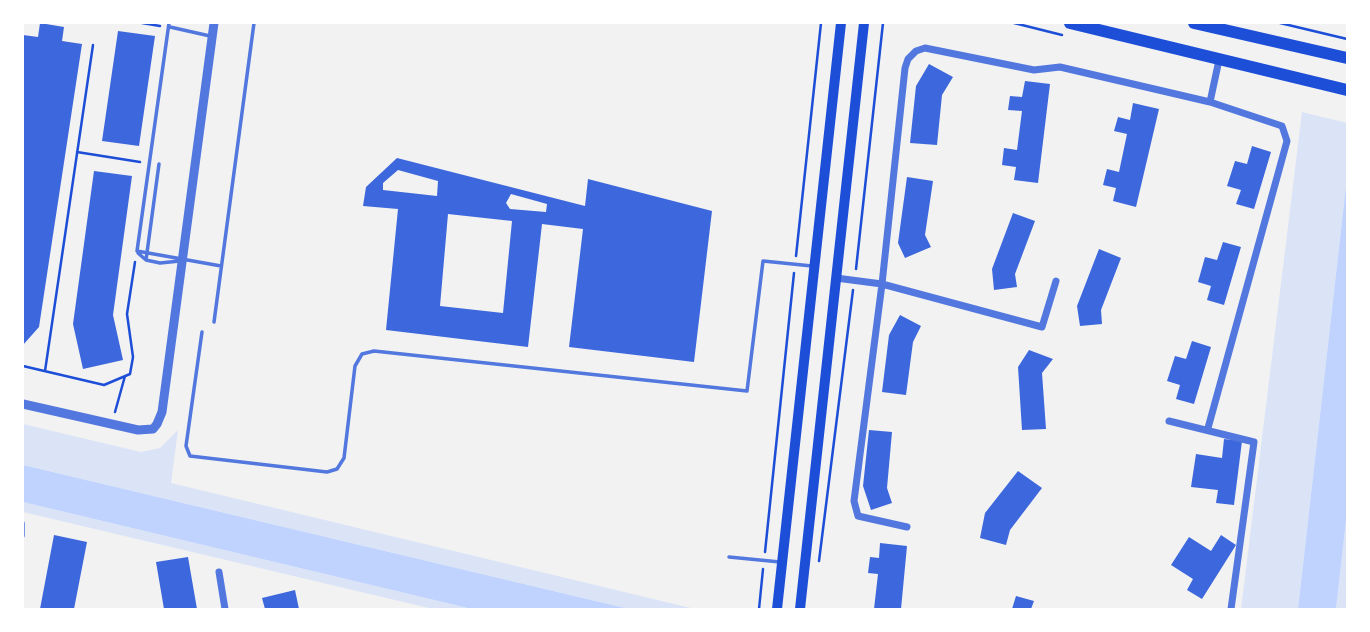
<!DOCTYPE html>
<style>
body{margin:0}
#map{position:relative;width:1370px;height:632px;overflow:hidden;background:#f2f2f2;font-family:"IBM Plex Serif",serif}
canvas{display:block}
.frame{position:absolute;inset:0;border:24px solid #fff;pointer-events:none}
</style>
<div id="map">
<canvas width="1370" height="632"></canvas>
<div class="frame"></div>
</div>
<script>
const context = document.querySelector('canvas').getContext('2d');
context.lineJoin = 'round';
function fillPath(path, color) {
  context.fillStyle = color;
  context.fill(path, 'evenodd');
}
function toPath(rows) {
  const path = new Path2D();
  for (const r of rows) {
    path.moveTo(r[0], r[1]);
    for (let i = 2; i < r.length; i += 2) path.lineTo(r[i], r[i + 1]);
  }
  return path;
}
function strokePath(path, color, width, dash) {
  context.strokeStyle = color;
  context.lineWidth = width;
  context.lineCap = dash ? 'butt' : 'round';
  context.setLineDash(dash || []);
  context.stroke(path);
}
fillPath(toPath([
 [1302,112,1347,123,1347,177,1298,609,1241,609],
 [23,424,141,452,160,448,178,430,171,483,695,609,629,609,23,465],
 [23,502,472,609,433,609,23,512],
 [1347,512,1347,609,1336,609]
]), '#dbe4f7');
fillPath(toPath([
 [1347,177,1347,512,1336,609,1298,609],
 [23,465,629,609,472,609,23,502]
]), '#bfd3fe');
fillPath(toPath([
 [40,23,64,27,62,41,82,44,39,327,23,345,23,35,38,37],
 [118,31,155,36,139,146,102,141],
 [929,64,953,77,942,95,937,145,910,143,916,86],
 [1025,81,1050,84,1038,183,1014,180,1016,167,1002,165,1004,148,1017,150,1022,111,1008,110,1010,96,1022,97],
 [1133,103,1159,109,1136,207,1113,201,1116,188,1103,185,1107,169,1119,172,1127,134,1114,131,1118,117,1130,120],
 [1252,146,1271,152,1254,209,1236,204,1241,190,1227,186,1235,161,1247,164],
 [397,158,585,206,588,179,712,211,694,362,569,347,583,229,542,224,528,347,386,330,398,209,363,206,366,187],
 [398,170,438,181,437,196,383,190,383,183],
 [511,194,547,204,546,212,510,209,506,203],
 [448,214,512,221,503,313,440,306],
 [94,171,132,176,113,315,123,360,83,369,73,324],
 [907,177,933,181,925,235,931,247,905,258,898,243],
 [1013,213,1035,221,1015,274,1017,287,994,290,992,269],
 [1223,242,1241,247,1224,305,1207,300,1211,286,1198,282,1205,257,1217,260],
 [1099,249,1121,258,1101,310,1102,324,1080,326,1077,306],
 [900,315,921,326,913,342,906,395,882,392,889,335],
 [1192,341,1211,347,1194,404,1176,399,1180,385,1167,381,1175,356,1186,359],
 [1029,350,1053,359,1042,373,1046,429,1022,430,1018,367],
 [869,430,892,432,887,488,892,503,871,510,863,486],
 [1224,439,1242,441,1234,505,1216,503,1218,490,1191,487,1196,454,1222,458],
 [1018,471,1042,488,1010,530,1006,545,980,538,985,513],
 [54,535,87,542,74,609,40,609],
 [1221,535,1236,545,1202,599,1187,590,1193,579,1171,565,1189,537,1211,551],
 [880,543,907,546,901,609,874,609,878,574,868,573,870,557,879,558],
 [188,557,197,609,164,609,156,562],
 [295,590,299,609,265,609,262,598],
 [1016,596,1034,601,1031,609,1012,609]
]), '#3d67dc');
strokePath(toPath([
 [142,23,160,26],
 [1014,23,1062,35],
 [1280,23,1347,39],
 [77,152,140,162],
 [796,256,821,23],
 [856,269,883,23],
 [23,366,104,385,130,374,133,357,127,314,135,262],
 [45,371,93,45],
 [115,412,125,376],
 [765,552,794,273],
 [819,561,853,290],
 [759,609,763,569]
]), '#1d4ed8', 2.5);
strokePath(toPath([
 [170,27,210,36],
 [137,251,169,23],
 [137,251,221,266],
 [138,253,146,260,160,263,180,261],
 [146,260,159,164],
 [214,322,254,23],
 [202,332,186,446,190,456,327,472,337,469,344,458,355,366,362,354,374,351,747,391,763,261,812,266],
 [23,523,23,536],
 [729,557,780,562]
]), '#5277de', 3.5);
strokePath(toPath([
 [1210,102,1219,60],
 [836,278,882,284,1042,327,1056,281],
 [1169,421,1254,442,1231,609],
 [907,527,858,516,854,501,882,284,905,68,908,59,916,51,925,48,1034,70,1060,67,1210,102,1282,126,1287,141,1208,428],
 [219,572,225,609]
]), '#5277de', 7);
strokePath(toPath([
 [23,404,138,430,153,429,157,424,162,412,214,23]
]), '#5277de', 9);
strokePath(toPath([
 [777,609,841,23],
 [800,609,864,23]
]), '#1d4ed8', 10);
strokePath(toPath([
 [1070,23,1347,90],
 [1194,23,1347,58]
]), '#1d4ed8', 12);
</script>
